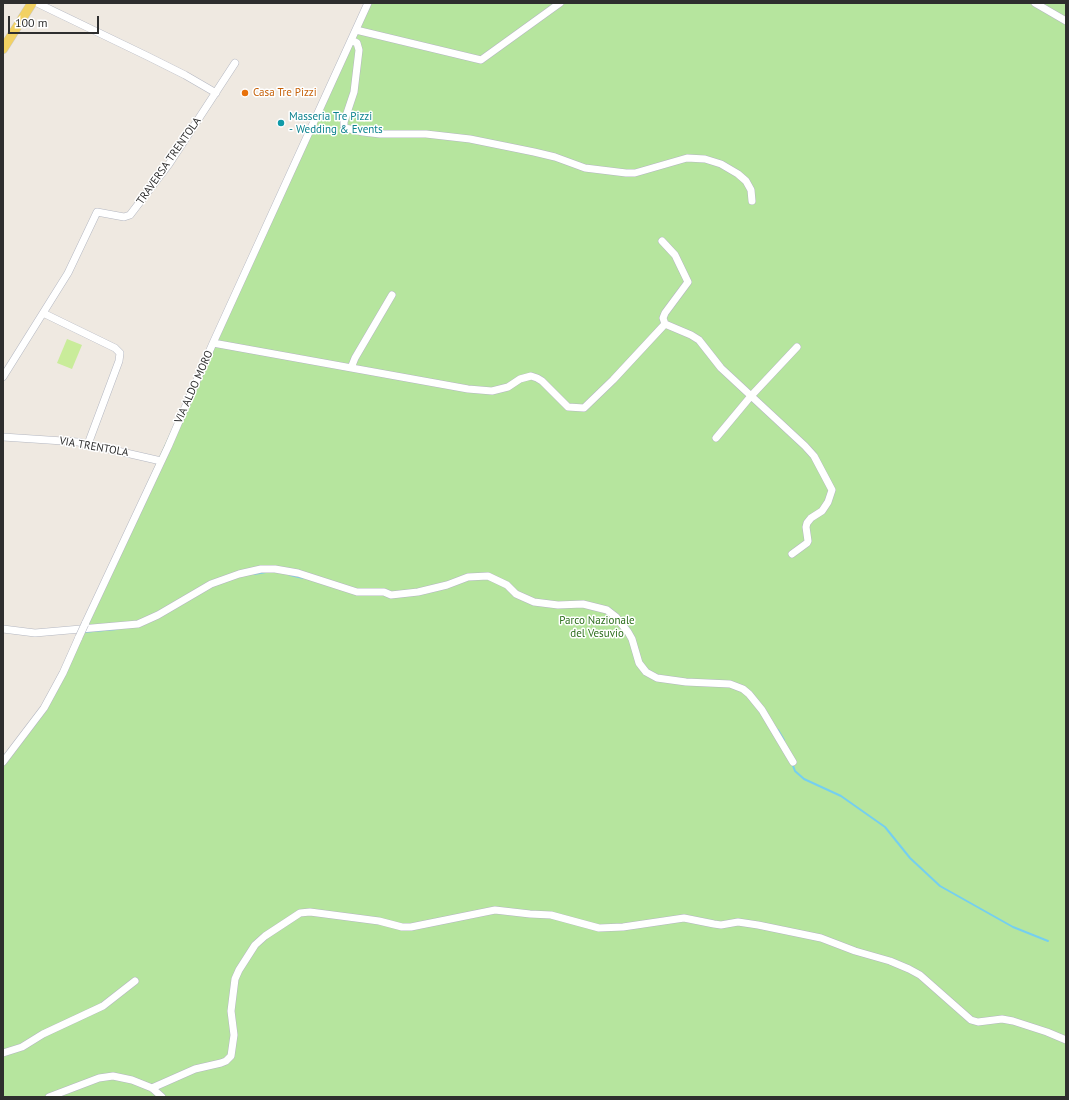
<!DOCTYPE html>
<style>
body{margin:0}
#map{position:relative;width:1069px;height:1100px;overflow:hidden;background:#efe9e1;font-family:"PT Sans",sans-serif}
canvas{display:block}
.frame{position:absolute;inset:0;border:4px solid #2e2e2e;pointer-events:none}
.scale{position:absolute;left:8px;top:16px;width:91px;height:18px;box-sizing:border-box;border:2px solid #2e2e2e;border-top:0;padding-left:5px;font-size:12px;line-height:14px;white-space:nowrap;color:#2e2e2e;-webkit-text-stroke:3px #fff;paint-order:stroke}
</style>
<div id="map">
<canvas width="1069" height="1100"></canvas>
<div class="frame"></div>
<div class="scale">100 m</div>
</div>
<script>
const context = document.querySelector('canvas').getContext('2d');
context.lineJoin = 'round';
function fillPath(path, color) {
  context.fillStyle = color;
  context.fill(path, 'evenodd');
}
function toPath(rows) {
  const path = new Path2D();
  for (const r of rows) {
    path.moveTo(r[0], r[1]);
    for (let i = 2; i < r.length; i += 2) path.lineTo(r[i], r[i + 1]);
  }
  return path;
}
function strokePath(path, color, width, dash) {
  context.strokeStyle = color;
  context.lineWidth = width;
  context.lineCap = dash ? 'butt' : 'round';
  context.setLineDash(dash || []);
  context.stroke(path);
}
function drawText(font, color, halo, rows, align = 'center') {
  context.font = font + ' "PT Sans",sans-serif';
  context.lineWidth = 3;
  context.setLineDash([]);
  context.textBaseline = 'middle';
  context.strokeStyle = halo;
  context.fillStyle = color;
  for (const [text, x, y, turn = 0] of rows) {
    context.save();
    context.translate(x, y);
    context.rotate((+turn || 0) * Math.PI / 180);
    context.textAlign = isNaN(turn) ? turn : align;
    if (halo) context.strokeText(text, 0, 0);
    context.fillText(text, 0, 0);
    context.restore();
  }
}
fillPath(toPath([
 [366,3,1066,3,1066,1097,3,1097,3,756,40,709,68,657]
]), '#b6e59e');
fillPath(toPath([
 [67,339,82,345,72,369,57,363]
]), '#c9ec9a');
strokePath(toPath([
 [254,574,266,572],
 [290,575,303,578],
 [624,622,629,629],
 [83,632,117,629],
 [778,730,784,740],
 [792,763,795,771,804,779,841,796,885,827,910,858,940,886,1013,927,1048,941]
]), '#75cff0', 2);
const minor = toPath([
 [37,3,147,56,185,75,216,93],
 [1035,3,1066,21],
 [356,30,481,60,560,3],
 [351,40,357,43,359,50,354,92,344,122,344,126,345,128,363,132,380,134,426,134,470,139,534,152,555,157,585,168,626,173,635,173,687,158,705,159,721,164,738,174,746,181,751,190,752,201],
 [43,313,115,348,120,353,119,361,88,444],
 [665,324,691,335,699,340,721,368,805,446,814,456,832,490,828,502,822,511,811,518,807,523,806,527,808,541,807,543,792,554],
 [213,343,468,389,492,391,508,387,520,379,531,376,537,378,542,381,568,407,584,408,613,380,665,324,663,318,665,313,688,282,675,255,662,241],
 [351,368,355,358,392,295],
 [3,377,68,273,97,212,124,217,130,215,169,164,235,63],
 [3,437,78,442,161,461],
 [716,438,751,396,797,347],
 [85,624,168,447,213,343,368,3],
 [3,629,35,633,138,624,158,615,211,584,239,574,261,569,275,569,298,573,357,592,384,592,391,595,418,592,447,585,468,577,488,576,507,585,516,594,534,602,558,605,583,604,607,610,616,617,628,632,632,639,639,663,646,672,657,678,686,682,730,684,743,689,749,694,762,710,793,762],
 [3,762,44,708,63,673,79,637],
 [3,1053,22,1047,43,1034,103,1006,135,981],
 [152,1088,195,1069,221,1063,226,1061,231,1056,234,1035,231,1011,235,979,239,970,255,945,265,936,300,913,310,912,379,921,402,927,411,927,495,910,530,914,551,915,599,928,623,927,684,918,714,924,721,925,738,922,758,925,821,938,855,951,890,961,909,969,920,975,971,1020,978,1022,1002,1019,1013,1021,1047,1032,1066,1040],
 [49,1097,99,1078,113,1076,132,1080,152,1088,162,1097]
]);
const major = toPath([
 [3,49,32,3]
]);
strokePath(minor, '#b4b7c1', 8);
strokePath(major, '#c9c9c9', 10);
strokePath(minor, '#fff', 7);
strokePath(major, '#f2d163', 9);
const minorBridge = toPath([
 [79,637,85,624]
]);
strokePath(minorBridge, '#b4b7c1', 8, []);
strokePath(minorBridge, '#fff', 7);
for (const [x, y, r, color] of [
 [245,93,4,"#e8710a"],
 [281,123,4,"#0f9aa8"]
]) {
  const dot = new Path2D();
  dot.arc(x, y, r, 0, 2 * Math.PI);
  context.fillStyle = color;
  context.fill(dot);
  strokePath(dot, '#fff', 1.5);
}
drawText('11px', '#c56008', '#fff', [
 ["Casa Tre Pizzi",253,93]
], 'left');
drawText('11px', '#0d838f', '#fff', [
 ["Masseria Tre Pizzi",289,117],
 ["- Wedding & Events",289,130]
], 'left');
drawText('11px', '#2e2e2e', '#fff', [
 ["TRAVERSA TRENTOLA",169,161,-55],
 ["VIA ALDO MORO",194,387,-66],
 ["VIA TRENTOLA",94,447,10]
]);
drawText('11px', '#2c6e1b', '#fff', [
 ["Parco Nazionale",597,621],
 ["del Vesuvio",597,634]
]);
</script>
